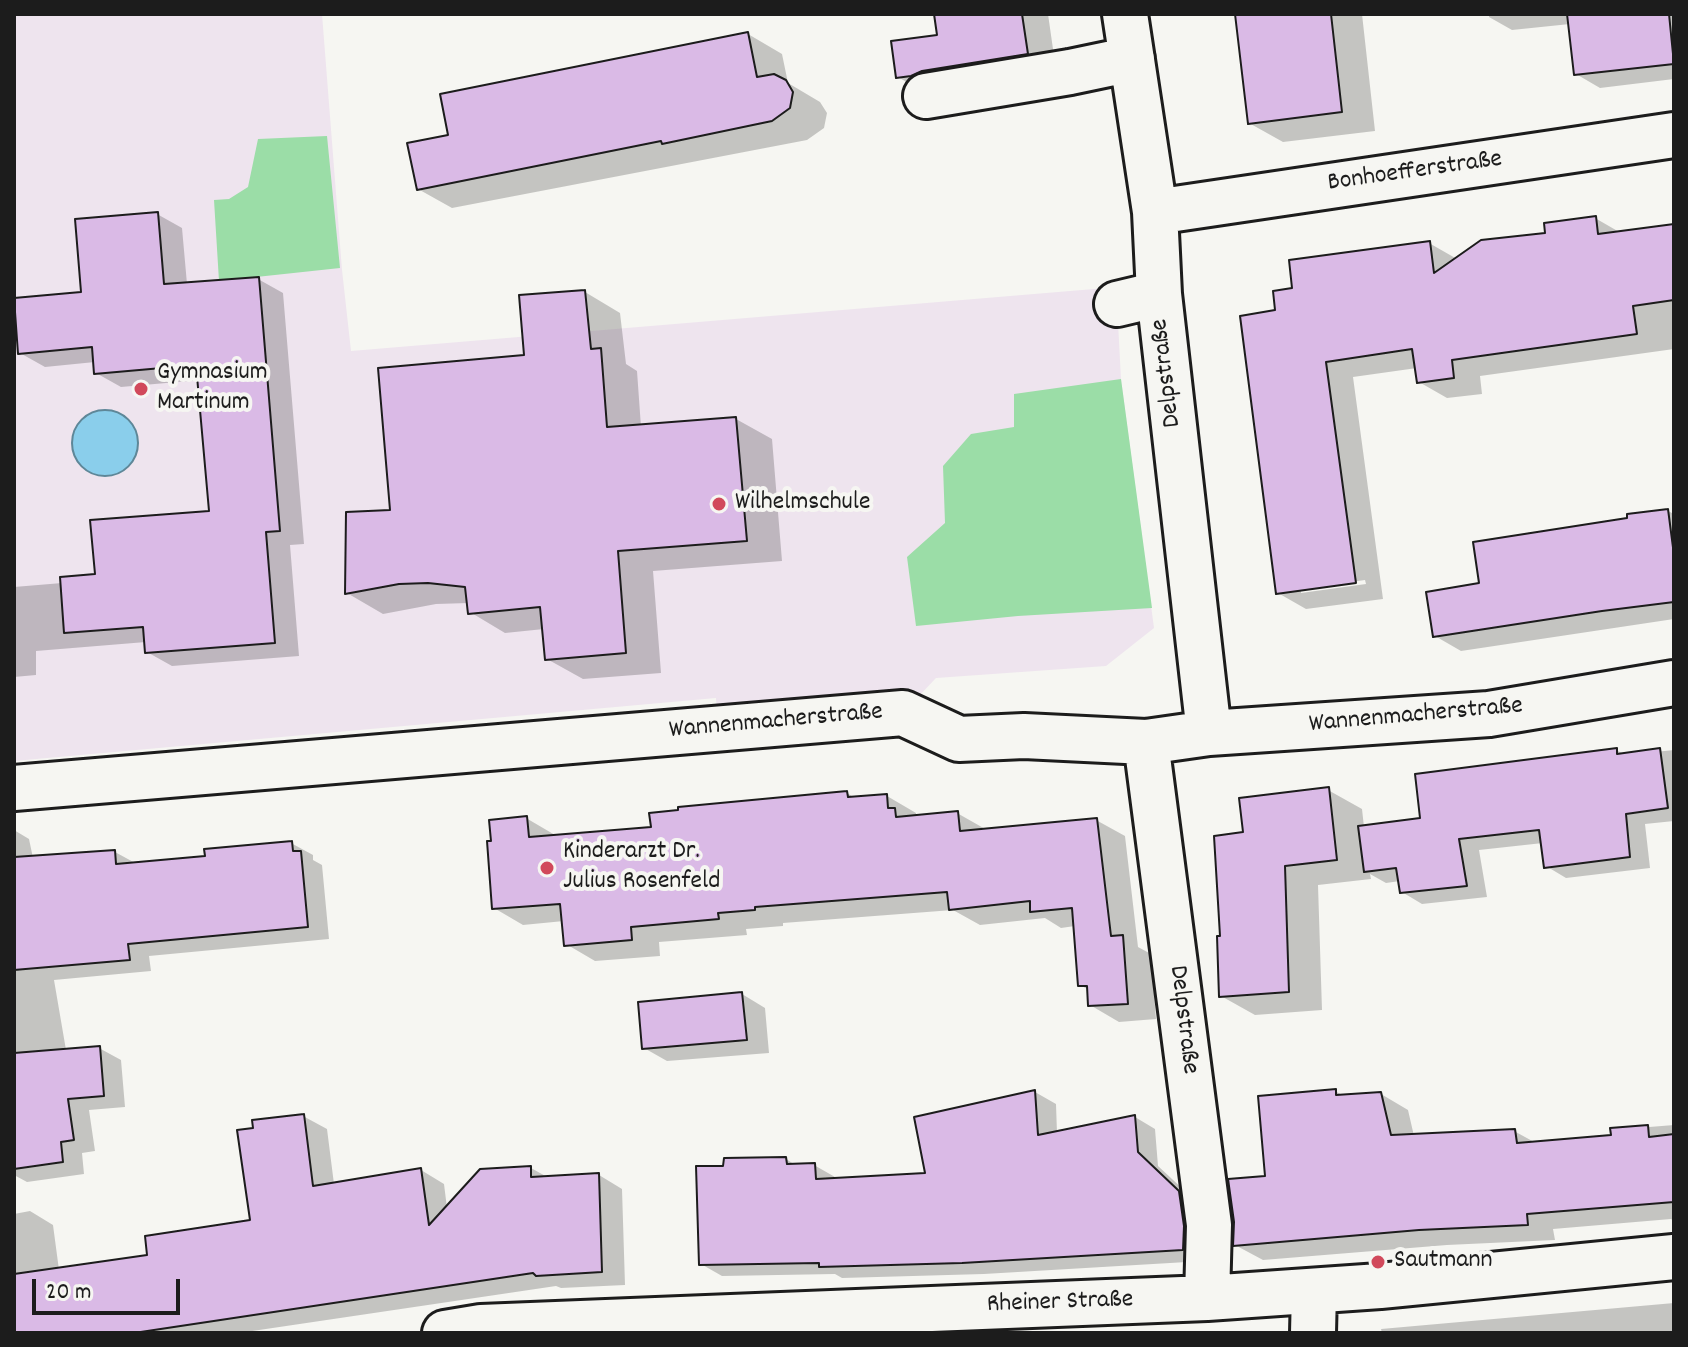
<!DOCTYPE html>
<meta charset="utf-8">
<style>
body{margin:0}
#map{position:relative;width:1688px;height:1347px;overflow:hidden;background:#f6f6f2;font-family:Dekko,sans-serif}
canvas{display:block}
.frame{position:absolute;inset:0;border:16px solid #1c1c1c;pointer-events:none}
.scale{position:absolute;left:32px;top:1279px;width:148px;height:36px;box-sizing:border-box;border:4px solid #1c1c1c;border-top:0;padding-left:10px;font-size:24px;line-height:28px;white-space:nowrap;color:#1c1c1c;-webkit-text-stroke:6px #f6f6f2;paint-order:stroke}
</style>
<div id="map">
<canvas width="1688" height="1347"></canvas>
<div class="frame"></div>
<div class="scale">20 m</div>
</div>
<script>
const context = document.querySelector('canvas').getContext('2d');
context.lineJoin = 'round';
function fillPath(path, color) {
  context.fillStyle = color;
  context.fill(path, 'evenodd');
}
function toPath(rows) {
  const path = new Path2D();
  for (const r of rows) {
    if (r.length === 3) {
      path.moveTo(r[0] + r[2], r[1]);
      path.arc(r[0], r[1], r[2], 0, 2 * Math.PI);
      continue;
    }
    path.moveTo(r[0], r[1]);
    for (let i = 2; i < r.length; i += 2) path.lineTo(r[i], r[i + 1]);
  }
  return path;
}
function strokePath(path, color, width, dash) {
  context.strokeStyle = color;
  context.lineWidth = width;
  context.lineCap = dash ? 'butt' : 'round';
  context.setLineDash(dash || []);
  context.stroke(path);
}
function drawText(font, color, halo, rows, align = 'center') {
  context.font = font + ' Dekko,sans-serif';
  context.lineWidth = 8;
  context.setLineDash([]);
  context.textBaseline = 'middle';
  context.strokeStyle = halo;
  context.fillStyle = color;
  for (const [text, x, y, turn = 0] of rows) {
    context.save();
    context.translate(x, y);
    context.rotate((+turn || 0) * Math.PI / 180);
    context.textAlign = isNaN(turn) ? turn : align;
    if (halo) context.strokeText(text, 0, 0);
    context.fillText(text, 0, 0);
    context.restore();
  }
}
fillPath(toPath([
 [14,14,322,14,342,270,351,351,1118,287,1117,304,1121,379,1154,628,1106,666,936,678,903,713,718,728,716,698,14,761]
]), '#eee4ee');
fillPath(toPath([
 [327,136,340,268,219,281,214,200,229,199,248,187,258,139],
 [1121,379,1152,608,1018,616,916,626,907,557,945,523,943,466,971,434,1014,427,1014,394]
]), '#9bdda7');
const water = toPath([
 [105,443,33]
]);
fillPath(water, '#8aceeb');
strokePath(water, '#5e8798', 2);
fillPath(toPath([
 [936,14,1048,14,1056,70,927,94,898,77,940,37],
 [1237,14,1362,14,1375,131,1283,142,1249,123],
 [1489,14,1674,14,1674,79,1600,88,1576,74,1570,24,1512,30,1489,17],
 [748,34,782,54,788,83,820,102,827,113,824,128,807,140,452,208,418,189,450,136],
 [157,214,182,228,187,284,258,279,283,293,304,544,290,545,299,656,172,666,147,652,146,642,36,651,36,675,14,677,14,587,62,583,97,576,211,512,200,380,121,387,96,373,95,362,45,367,20,353,83,294],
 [1595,218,1621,233,1674,226,1674,349,1480,376,1482,394,1447,398,1419,382,1417,368,1353,377,1383,599,1306,609,1278,593,1277,312,1294,290,1429,243,1457,259,1548,235],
 [1365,580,1366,584,1301,593,1301,589],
 [585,292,620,313,626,364,637,371,641,427,736,419,772,439,782,561,653,571,661,673,583,679,547,659,544,629,505,633,470,612,469,603,436,604,383,614,347,593,392,511],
 [1668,511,1674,514,1674,619,1461,651,1435,636,1481,585,1630,520],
 [1616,750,1626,755,1674,750,1674,821,1645,824,1650,868,1566,878,1546,866,1543,843,1479,850,1487,897,1422,904,1402,892,1400,881,1386,883,1370,874,1371,879,1318,885,1322,1010,1255,1015,1221,996,1222,938,1245,834,1328,790,1362,809,1364,827,1422,819],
 [847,793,855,798,887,796,916,813,916,817,957,813,987,830,1096,820,1125,836,1138,947,1151,954,1156,1019,1119,1022,1090,1005,1089,990,1080,985,1075,926,1061,928,1045,918,980,925,953,910,783,923,783,926,746,929,747,935,659,942,660,956,595,961,566,944,564,921,523,925,494,908,526,818,555,835,653,829],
 [14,830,29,839,33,858,115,852,137,864,207,858,291,843,313,855,313,860,322,865,329,939,149,956,151,971,54,980,66,1050,99,1048,121,1060,125,1107,89,1110,95,1151,82,1153,84,1174,27,1182,14,1175],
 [742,994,765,1008,769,1053,667,1061,644,1048],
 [1335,1091,1344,1096,1381,1094,1408,1110,1414,1136,1514,1131,1536,1143,1613,1137,1612,1130,1674,1125,1674,1221,1671,1219,1553,1229,1555,1240,1447,1245,1263,1260,1235,1245,1267,1178],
 [1035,1092,1056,1104,1057,1133,1135,1117,1155,1129,1158,1166,1200,1205,1204,1261,984,1274,842,1278,835,1274,722,1276,701,1264,725,1168,786,1159,797,1166,814,1165,835,1177,836,1180,927,1175],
 [303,1116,327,1129,334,1184,421,1170,444,1184,447,1208,531,1168,549,1178,599,1175,622,1189,625,1285,561,1288,556,1286,239,1333,14,1333,14,1214,30,1211,53,1225,59,1270,149,1257,252,1222],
 [1674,1303,1674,1333,1382,1333,1381,1329]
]), '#0003');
const building = toPath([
 [934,14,1022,14,1028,54,922,71,911,76,896,78,891,41,937,35,934,14],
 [1235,14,1331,14,1342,112,1248,124,1235,14],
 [1567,14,1669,14,1674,64,1574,75,1567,14],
 [748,32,757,77,774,74,786,80,793,92,790,108,772,121,662,144,661,141,417,190,407,143,448,135,440,94,748,32],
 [158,212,164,284,259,277,280,531,266,532,275,643,145,653,143,627,64,633,60,577,95,574,90,520,209,511,196,365,94,374,92,347,18,354,14,298,81,292,75,219,158,212],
 [1596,216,1598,234,1674,224,1674,300,1633,306,1637,334,1452,360,1454,378,1417,383,1412,349,1326,362,1356,583,1276,594,1240,316,1275,310,1273,291,1292,288,1289,260,1430,241,1434,273,1481,240,1545,233,1544,223,1596,216],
 [585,290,591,349,601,348,607,427,736,417,747,541,618,551,626,653,545,660,540,607,468,614,465,587,428,583,399,584,345,594,346,512,390,510,378,368,524,355,519,295,585,290],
 [1668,509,1674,555,1674,602,1602,611,1433,637,1426,592,1479,583,1473,542,1627,518,1627,514,1668,509],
 [1617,748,1617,754,1660,748,1668,808,1626,814,1630,857,1544,868,1539,830,1459,839,1467,886,1400,893,1396,868,1364,872,1358,826,1420,818,1415,774,1617,748],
 [1329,787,1337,860,1285,866,1289,992,1219,997,1217,936,1220,936,1214,836,1243,832,1239,798,1329,787],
 [847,791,848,797,887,794,888,808,895,808,896,817,958,811,960,831,1097,818,1111,936,1123,935,1128,1004,1088,1006,1087,986,1078,986,1072,908,1030,912,1030,901,949,910,947,892,755,907,755,910,718,913,719,919,631,927,632,940,564,946,560,904,492,909,487,841,491,841,489,820,527,816,529,837,651,827,649,813,678,810,678,807,847,791],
 [292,841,293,851,301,851,308,927,128,944,130,960,14,970,14,857,115,850,116,864,205,856,204,849,292,841],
 [742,992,747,1040,642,1049,638,1002,742,992],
 [100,1046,104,1096,68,1099,74,1140,61,1142,63,1162,14,1169,14,1053,100,1046],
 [1336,1089,1336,1095,1381,1092,1391,1135,1515,1129,1517,1143,1611,1135,1610,1128,1648,1125,1649,1137,1674,1134,1674,1202,1527,1214,1528,1225,1419,1230,1233,1246,1234,1222,1228,1179,1265,1176,1258,1096,1336,1089],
 [1035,1090,1038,1135,1135,1115,1138,1152,1179,1191,1184,1226,1183,1250,962,1263,819,1267,819,1263,699,1265,696,1166,723,1166,724,1158,786,1157,787,1164,815,1163,816,1179,925,1173,914,1117,1035,1090],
 [304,1114,313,1186,421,1168,429,1225,480,1169,531,1166,531,1177,599,1173,602,1272,536,1276,533,1273,134,1333,14,1333,14,1274,147,1255,145,1236,250,1220,237,1130,253,1128,252,1120,304,1114]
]);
fillPath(building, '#dabae6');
strokePath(building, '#1c1c1c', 2);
const minor = toPath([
 [1125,14,1155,212,1159,294,1209,733],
 [926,96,1070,72,1132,59],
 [1155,212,1674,135],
 [1117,304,1159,294],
 [1146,742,1209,1225,1207,1298],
 [14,788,903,713,959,739,1024,736,1146,742,1209,733,1489,714,1674,683],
 [445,1333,481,1327,1207,1298,1380,1286,1674,1257],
 [1313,1333,1314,1291]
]);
strokePath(minor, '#1c1c1c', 50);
strokePath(minor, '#f6f6f2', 44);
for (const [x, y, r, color] of [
 [141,389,8,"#d1495b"],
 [719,504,8,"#d1495b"],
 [547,868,8,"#d1495b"],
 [1378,1262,8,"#d1495b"]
]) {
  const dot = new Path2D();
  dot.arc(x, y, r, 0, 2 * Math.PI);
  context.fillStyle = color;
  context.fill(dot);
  strokePath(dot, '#f6f6f2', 3);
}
drawText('26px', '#1c1c1c', '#f6f6f2', [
 ["Bonhoefferstraße",1415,173,-8],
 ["Delpstraße",1168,373,-97],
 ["Wannenmacherstraße",1416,717,-5],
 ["Wannenmacherstraße",776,723,-5],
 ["Delpstraße",1182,1020,83],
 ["Rheiner Straße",1060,1304,-2]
]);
drawText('26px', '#1c1c1c', '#f6f6f2', [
 ["Gymnasium",157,374],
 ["Martinum",157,404],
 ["Wilhelmschule",735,504],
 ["Kinderarzt Dr.",563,853],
 ["Julius Rosenfeld",563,883],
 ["Sautmann",1394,1262]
], 'left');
</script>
